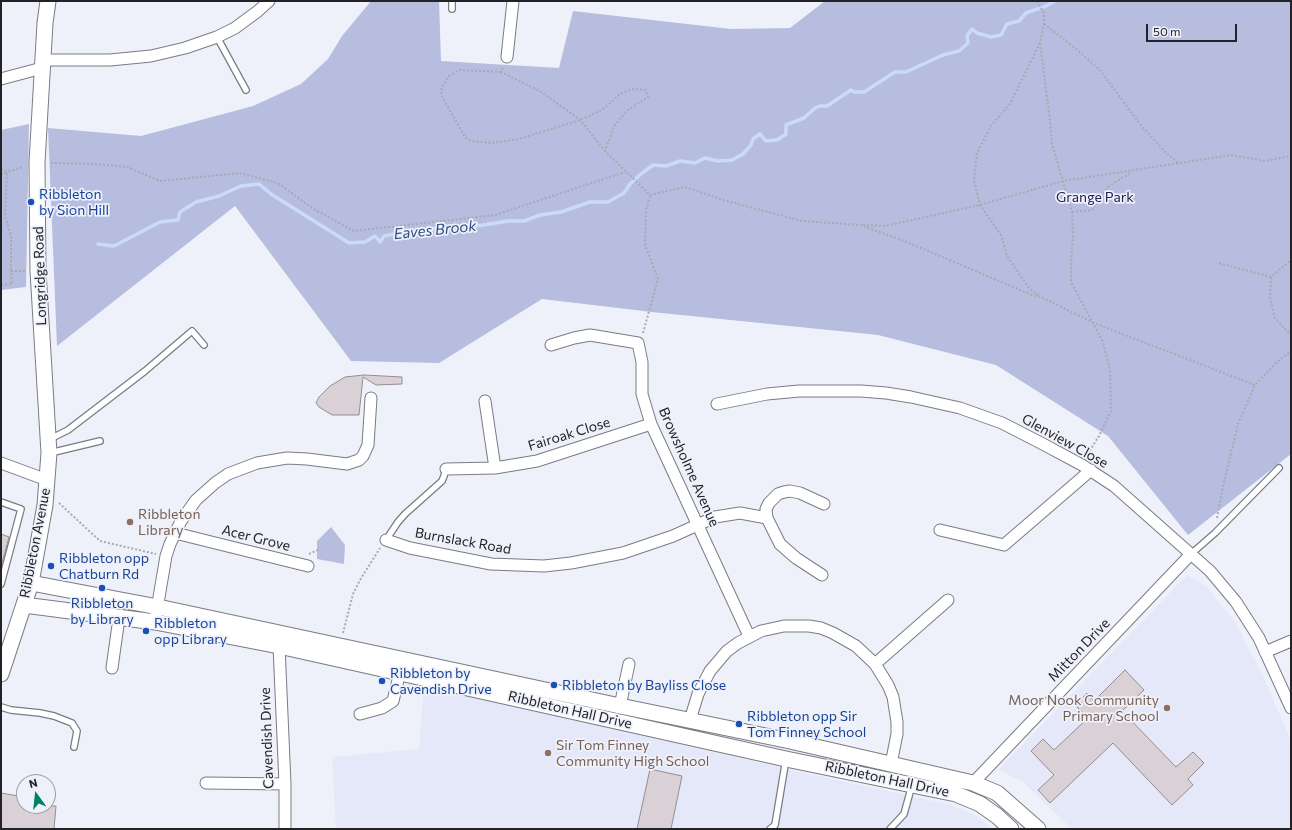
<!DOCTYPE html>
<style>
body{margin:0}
#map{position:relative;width:1292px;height:830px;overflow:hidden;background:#eff1fa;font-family:Commissioner,sans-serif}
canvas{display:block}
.frame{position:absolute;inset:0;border:2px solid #232327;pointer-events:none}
.north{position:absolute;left:16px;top:774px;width:40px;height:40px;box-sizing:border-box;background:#eff1fa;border:1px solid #9d9fa6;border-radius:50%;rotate:345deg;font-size:11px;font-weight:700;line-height:16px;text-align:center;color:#232327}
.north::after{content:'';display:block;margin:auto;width:14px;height:18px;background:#008162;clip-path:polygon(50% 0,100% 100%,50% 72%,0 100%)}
.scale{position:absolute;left:1146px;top:24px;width:91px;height:18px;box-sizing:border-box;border:2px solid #232327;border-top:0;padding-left:5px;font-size:12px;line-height:14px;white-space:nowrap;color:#232327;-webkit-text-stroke:3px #eff1fa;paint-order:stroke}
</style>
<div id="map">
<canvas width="1292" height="830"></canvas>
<div class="frame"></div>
<div class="north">N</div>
<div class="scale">50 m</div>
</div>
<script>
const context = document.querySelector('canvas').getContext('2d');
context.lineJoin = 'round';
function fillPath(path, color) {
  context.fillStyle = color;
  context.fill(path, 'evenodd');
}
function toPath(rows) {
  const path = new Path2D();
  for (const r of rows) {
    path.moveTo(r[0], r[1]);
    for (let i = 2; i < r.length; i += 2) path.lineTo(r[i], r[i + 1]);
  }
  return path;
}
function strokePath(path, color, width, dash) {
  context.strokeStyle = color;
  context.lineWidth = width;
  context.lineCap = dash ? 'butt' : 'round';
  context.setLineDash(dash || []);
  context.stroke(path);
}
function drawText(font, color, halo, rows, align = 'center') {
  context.font = font + ' Commissioner,sans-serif';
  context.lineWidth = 3.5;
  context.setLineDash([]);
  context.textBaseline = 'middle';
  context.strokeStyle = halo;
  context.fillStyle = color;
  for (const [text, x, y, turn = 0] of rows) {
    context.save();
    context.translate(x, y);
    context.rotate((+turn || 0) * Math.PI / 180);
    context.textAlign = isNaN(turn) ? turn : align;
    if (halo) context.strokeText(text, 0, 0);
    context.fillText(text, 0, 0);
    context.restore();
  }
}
fillPath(toPath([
 [1187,575,1206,586,1235,622,1262,674,1291,741,1291,829,1072,829,1022,781,998,770],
 [424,684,800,772,948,804,977,816,992,829,336,829,332,757,419,749]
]), '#e5e8f9');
fillPath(toPath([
 [371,1,439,1,441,61,559,68,573,11,731,29,790,28,825,1,1291,1,1291,454,1188,535,1108,436,996,365,878,335,652,312,542,299,439,363,351,361,235,206,57,346,48,128,141,136,253,106,301,84,328,59,342,36],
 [29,124,26,287,1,290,1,130],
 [331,527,345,545,344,564,317,559,317,541]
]), '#b7bddf');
strokePath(toPath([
 [98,244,114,246,160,222,178,220,180,212,196,202,219,196,241,186,259,184,271,194,349,243,365,242,375,236,380,242,384,236,405,232,414,232,430,229,471,227,508,221,524,221,540,215,561,212,590,202,608,202,624,193,630,184,641,174,653,165,666,166,680,161,695,163,705,158,718,161,732,160,743,154,751,145,753,139,760,134,766,141,777,140,786,134,786,125,804,118,815,108,820,106,827,106,851,90,854,92,864,92,895,72,906,72,943,55,959,51,968,43,967,36,972,29,977,33,991,37,1001,35,1007,24,1019,21,1026,13,1046,6,1055,1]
]), '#cadbf8', 3.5);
const building = toPath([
 [364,375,402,377,402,384,376,385,363,377,359,415,332,415,319,407,316,403,319,397,330,386,345,377,364,375],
 [1,534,9,537,1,567,1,534],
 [1125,670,1144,690,1122,711,1176,767,1193,752,1204,763,1188,779,1193,785,1172,805,1113,743,1050,803,1038,790,1054,775,1031,751,1043,739,1054,750,1088,718,1075,705,1087,693,1094,701,1125,670],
 [650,769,682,776,671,829,637,829,650,769],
 [1,793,24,797,24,806,56,806,54,829,1,829,1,793]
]);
fillPath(building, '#dad1d6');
strokePath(building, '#968d92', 1);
const lane = toPath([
 [452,9,452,1],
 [217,37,246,90],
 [50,439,68,430,145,371,192,331,204,345],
 [50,453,100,441],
 [1,502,21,509,1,584],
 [386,540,398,522,405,514,442,481,444,476,446,469],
 [1191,554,1215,533,1279,468],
 [1,707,11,710,40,713,54,716,72,723,77,731,74,747],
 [770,829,775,825,786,759],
 [890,829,904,814,912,785]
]);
const street = toPath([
 [507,57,513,1],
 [43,60,110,60,151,56,185,48,217,37,235,28,258,11,269,1],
 [1,79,42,68],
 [551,345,574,338,590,335,638,343,642,362,642,394,651,424,749,636],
 [485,401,495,468,537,461,651,424],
 [717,404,767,394,799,391,861,391,886,393,911,397,960,408,1002,423,1041,443,1082,465,1114,486,1210,571,1236,602,1259,638,1291,708],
 [1,463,47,480],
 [446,469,495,468],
 [767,518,780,544,796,558,822,575],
 [940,530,1004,545,1091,470],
 [175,533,308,566],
 [386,540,410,548,491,564,544,566,571,563,623,553,673,536,715,517,740,513,767,518,766,509,769,503,778,494,784,492,790,491,800,493,824,504],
 [156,615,166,556,170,544,181,521,196,500,215,483,228,474,257,463,287,458,307,459,347,464,359,460,363,456,368,445,371,398],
 [279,646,285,784,285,829],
 [1265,652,1291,641],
 [875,664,948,600],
 [112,668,119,618],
 [620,706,629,664],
 [360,714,382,708,393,701,398,680,398,672],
 [690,720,698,694,710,671,727,651,738,643,761,631,784,626,809,626,821,628,833,633,856,646,875,664,888,685,893,697,897,722,897,734,891,764],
 [206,783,285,784],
 [973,783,1191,554]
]);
const secondary = toPath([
 [31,583,158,607,620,706,790,741,973,783,997,793,1038,829],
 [24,605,155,622,279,646,786,759,956,794,980,804,997,816,1011,829],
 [1,674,31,583,45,505,49,453,38,271,37,162,45,23,48,1]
]);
strokePath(lane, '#7a7c84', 8);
strokePath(street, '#7a7c84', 13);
strokePath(secondary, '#7a7c84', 17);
strokePath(toPath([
 [1037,1,1044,13,1044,24,1040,43,1010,104,991,126,977,153,974,180,980,205,1001,235,1007,256,1029,288,1040,296],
 [1044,24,1075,48,1100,70,1139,123,1166,153,1180,164],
 [1040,43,1050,120,1052,144,1072,212,1073,235,1071,264,1071,282,1103,342,1110,370,1111,411,1099,436,1087,455],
 [503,68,501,72,540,91,580,120,605,151,650,195,685,187,723,200,802,221,860,225,907,242,1032,295,1041,297,1092,322,1117,332,1255,385],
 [501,72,459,70,449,76,442,87,441,95,465,137,471,141,492,143,519,139,580,120,602,110,620,94,632,89,646,90,648,97,628,110,614,126,605,151],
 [51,163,95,164,127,167,160,181,240,173,278,183,312,208,354,231,495,215,625,172],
 [1,169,7,172,5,216,11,236,11,271],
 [1,174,23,167],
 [1072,212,1092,210,1097,202,1109,186,1132,172],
 [863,225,885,226,980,205,1063,181,1231,155,1265,161,1291,156],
 [1219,263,1271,277,1291,260],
 [1271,277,1270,297,1275,318,1288,332,1291,334],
 [1,285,12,284,11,271,25,271],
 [643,333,658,279,645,245,646,210,650,196],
 [59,503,100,541,156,554],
 [1217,518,1223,486,1238,424,1255,385,1276,363,1291,351],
 [309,554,320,549],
 [343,633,353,594,360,580,380,548]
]), '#a8a9b0', 2, [2, 2]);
strokePath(lane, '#fff', 5.5);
strokePath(street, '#fff', 11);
strokePath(secondary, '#fff', 15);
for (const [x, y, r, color] of [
 [31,202,4,"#1a4fb4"],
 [130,522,4,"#8d6e63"],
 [51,566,4,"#1a4fb4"],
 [102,588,4,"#1a4fb4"],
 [146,631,4,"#1a4fb4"],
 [382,681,4,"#1a4fb4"],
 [554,685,4,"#1a4fb4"],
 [1167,708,4,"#8d6e63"],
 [739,724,4,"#1a4fb4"],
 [548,753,4,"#8d6e63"]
]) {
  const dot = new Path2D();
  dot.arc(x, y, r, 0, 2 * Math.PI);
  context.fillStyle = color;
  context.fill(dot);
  strokePath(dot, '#eff1fa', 1.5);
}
drawText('14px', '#164399', '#eff1fa', [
 ["Ribbleton",39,194],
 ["by Sion Hill",39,210],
 ["Ribbleton opp",59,558],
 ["Chatburn Rd",59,574],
 ["Ribbleton",102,603,"center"],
 ["by Library",102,619,"center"],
 ["Ribbleton",154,623],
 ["opp Library",154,639],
 ["Ribbleton by",390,673],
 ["Cavendish Drive",390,689],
 ["Ribbleton by Bayliss Close",562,685],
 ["Ribbleton opp Sir",747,716],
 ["Tom Finney School",747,732]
], 'left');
drawText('14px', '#21225d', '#eff1fa', [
 ["Grange Park",1095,197]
]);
drawText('14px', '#232327', '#eff1fa', [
 ["Longridge Road",40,276,-92],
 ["Fairoak Close",569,434,-17],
 ["Glenview Close",1065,441,29],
 ["Browsholme Avenue",689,467,66],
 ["Acer Grove",256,538,14],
 ["Burnslack Road",463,541,10],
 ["Ribbleton Avenue",35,543,-79],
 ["Mitton Drive",1079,650,-46],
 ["Ribbleton Hall Drive",570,710,13],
 ["Cavendish Drive",267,738,-92],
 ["Ribbleton Hall Drive",887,779,12]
]);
drawText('14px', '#785e54', '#eff1fa', [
 ["Ribbleton",138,514],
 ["Library",138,530],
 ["Moor Nook Community",1159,700,"right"],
 ["Primary School",1159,716,"right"],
 ["Sir Tom Finney",556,745],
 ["Community High School",556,761]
], 'left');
drawText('italic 15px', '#2d4d87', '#eff1fa', [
 ["Eaves Brook",435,230,-6]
]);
</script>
